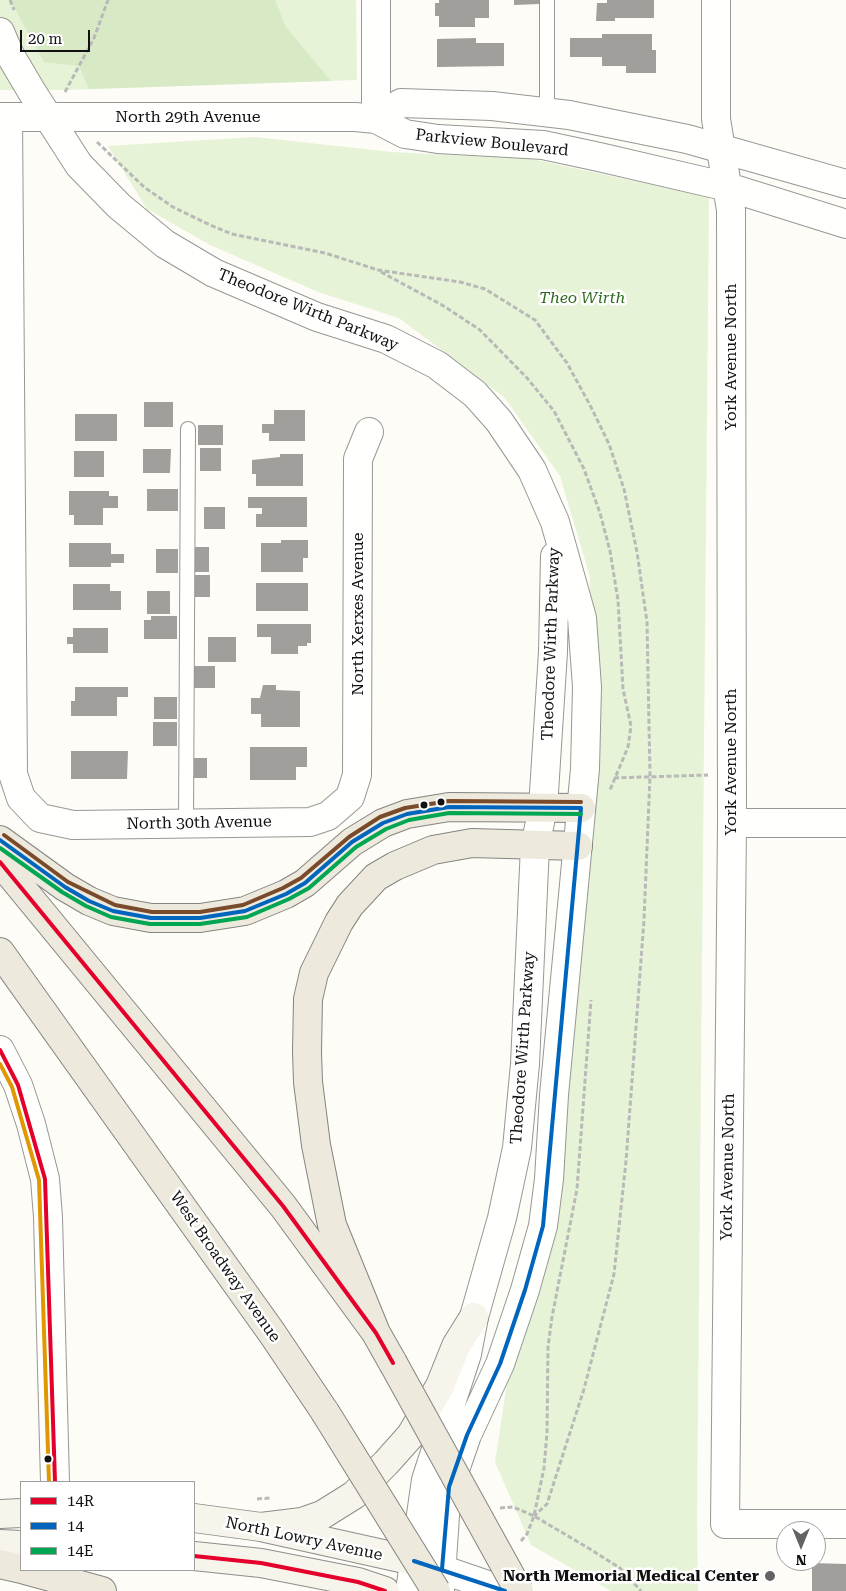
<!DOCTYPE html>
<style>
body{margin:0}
#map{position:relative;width:846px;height:1591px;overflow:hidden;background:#fdfcf7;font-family:"Roboto Serif",serif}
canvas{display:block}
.legend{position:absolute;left:20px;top:1481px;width:175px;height:90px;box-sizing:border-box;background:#fff;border:1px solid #a0a0a0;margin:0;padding:6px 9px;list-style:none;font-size:15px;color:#111}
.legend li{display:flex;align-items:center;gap:10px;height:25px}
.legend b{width:25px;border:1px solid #a0a0a0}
.north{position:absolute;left:776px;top:1521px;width:50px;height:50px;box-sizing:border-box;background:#fff;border:1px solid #a0a0a0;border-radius:50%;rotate:180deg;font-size:14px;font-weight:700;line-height:20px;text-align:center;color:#111}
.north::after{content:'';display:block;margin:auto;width:18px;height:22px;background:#646362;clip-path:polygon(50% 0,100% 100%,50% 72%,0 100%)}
.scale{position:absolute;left:20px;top:30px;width:70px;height:22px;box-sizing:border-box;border:2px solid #111;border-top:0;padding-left:6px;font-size:15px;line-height:18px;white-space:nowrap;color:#111;-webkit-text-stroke:4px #fff;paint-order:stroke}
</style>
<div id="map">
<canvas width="846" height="1591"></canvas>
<ul class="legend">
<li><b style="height:6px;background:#e4002b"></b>14R</li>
<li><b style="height:6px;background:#0065bd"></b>14</li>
<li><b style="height:6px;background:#00a651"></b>14E</li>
</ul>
<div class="north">N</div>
<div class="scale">20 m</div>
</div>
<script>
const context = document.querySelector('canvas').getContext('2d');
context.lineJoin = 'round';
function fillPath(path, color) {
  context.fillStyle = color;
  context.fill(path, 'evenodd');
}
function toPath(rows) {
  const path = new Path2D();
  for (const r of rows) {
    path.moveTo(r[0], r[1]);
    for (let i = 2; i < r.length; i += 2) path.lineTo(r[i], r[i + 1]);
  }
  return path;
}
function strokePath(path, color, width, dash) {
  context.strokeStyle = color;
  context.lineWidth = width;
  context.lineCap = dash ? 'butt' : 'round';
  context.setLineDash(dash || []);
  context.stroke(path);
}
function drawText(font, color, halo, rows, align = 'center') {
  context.font = font + ' "Roboto Serif",serif';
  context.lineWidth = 5;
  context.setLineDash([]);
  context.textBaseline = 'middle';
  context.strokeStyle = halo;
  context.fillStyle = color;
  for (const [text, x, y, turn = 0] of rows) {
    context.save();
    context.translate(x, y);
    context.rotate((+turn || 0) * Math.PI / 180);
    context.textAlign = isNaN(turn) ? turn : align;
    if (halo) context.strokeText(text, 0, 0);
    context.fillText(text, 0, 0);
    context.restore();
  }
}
fillPath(toPath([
 [0,0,356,0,357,80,68,90,0,90],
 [255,137,392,152,531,159,709,197,697,1516,698,1591,611,1591,531,1545,495,1462,598,789,587,687,590,577,560,476,504,397,399,318,318,292,210,245,147,209,108,146]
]), '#e7f3d7');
fillPath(toPath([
 [10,0,275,0,286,27,331,81,89,89,79,66,44,62]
]), '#d8eac5');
fillPath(toPath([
 [439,0,489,0,489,18,475,18,475,27,439,27,439,16,435,16,435,3,439,3],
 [514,0,539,0,539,4,514,5],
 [607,0,654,0,654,18,615,18,615,21,596,21,597,3,607,3],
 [602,34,652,34,652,50,656,50,656,73,626,73,626,66,602,66,602,57,570,57,570,38,602,38],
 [476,38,476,43,504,43,504,66,437,67,437,39],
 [144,402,173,402,173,427,144,427],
 [274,410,305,410,305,441,269,441,269,433,262,433,262,424,274,424],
 [75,414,117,414,117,441,75,441],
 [198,425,223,425,223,445,198,445],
 [200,448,221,448,221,471,200,471],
 [143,449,171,449,170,473,143,473],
 [74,451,104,451,104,477,74,477],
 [280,454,303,454,303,486,256,486,256,474,252,474,252,460,280,457],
 [147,489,178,489,178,511,147,511],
 [69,491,109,491,109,496,118,496,118,508,103,508,103,525,74,525,74,515,69,515],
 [248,497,307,497,307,527,256,527,256,514,262,514,262,508,248,508],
 [204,507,225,507,225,529,204,529],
 [281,540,308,540,308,558,303,558,303,572,261,572,261,543,281,543],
 [69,543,111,543,111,554,124,554,124,563,111,563,111,567,69,567],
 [194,547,209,547,209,572,194,572],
 [156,549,178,549,178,573,156,573],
 [193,575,210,575,210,597,193,597],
 [256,583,308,583,308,611,256,611],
 [73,584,110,584,110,591,121,591,121,610,73,610],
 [147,591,170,591,170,614,147,614],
 [151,616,177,616,177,639,144,639,144,620,151,620],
 [257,624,311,624,311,643,307,643,307,646,298,646,298,654,271,654,271,637,257,637],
 [73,628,108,628,108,653,73,653,73,644,67,644,67,637,73,637],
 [208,637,236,637,236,662,208,662],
 [193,666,215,666,215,688,193,688],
 [263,685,276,685,276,690,300,691,300,727,261,727,261,714,251,714,251,698,260,698],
 [75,687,128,687,128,697,117,697,117,716,71,716,71,701,75,701],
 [154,697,177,697,177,719,154,719],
 [153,722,177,722,177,746,153,746],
 [250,747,307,747,307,767,296,767,296,780,250,780],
 [71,751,128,751,127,779,71,779],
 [193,758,207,758,207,778,193,778],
 [812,1563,846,1564,846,1591,812,1591]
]), '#a19f9c');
const service = toPath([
 [547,112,547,0],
 [186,823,188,429]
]);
const minor = toPath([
 [716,0,716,119,731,210,732,823,725,1524,846,1524],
 [0,117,355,117,376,119,405,134,438,139,543,145,599,157,728,187,846,224],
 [8,117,13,774,21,798,40,818,73,825,310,822,328,816,350,797,357,775,358,459,369,432],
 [376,119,401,103,492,106,569,115,687,139,846,184],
 [376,119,376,0],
 [732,823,846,823]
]);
const tertiary = toPath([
 [0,32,9,53,32,92,79,165,119,206,165,244,214,273,317,317,386,339,437,365,475,394,499,421,532,470,555,522,582,618,587,687,585,769,554,1095,549,1179,543,1226,525,1290,500,1364,467,1435,449,1487,445,1516,440,1591],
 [0,1050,18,1085,31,1124,45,1179,48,1217,55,1482],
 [426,1564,505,1591],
 [410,1591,426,1480,467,1354,474,1317,502,1218,517,1148,525,1064,535,846,543,808,553,652,555,556]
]);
const secondary = toPath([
 [0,1514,21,1513],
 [194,1518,261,1527,414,1561],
 [261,1527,302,1522,322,1515,354,1495,386,1463,411,1435,440,1386,456,1346,474,1317],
 [0,1544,21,1545],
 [194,1556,261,1563,358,1582,385,1591]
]);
const primary = toPath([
 [0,840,65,887,89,901,113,911,151,918,200,918,245,911,286,894,305,883,352,842,383,823,407,814,449,807,581,808],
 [0,862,283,1206,376,1333,393,1363],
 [0,952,272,1333,325,1412],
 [376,1333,332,1225,316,1145,308,1082,307,1052,308,999,314,973,339,922,350,905,376,877,395,866,433,850,472,843,578,846],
 [0,1564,21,1569],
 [25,1570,102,1591]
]);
strokePath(service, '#979795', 16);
strokePath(minor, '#979795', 30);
strokePath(tertiary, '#979795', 30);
strokePath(secondary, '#8e8d8b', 30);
strokePath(primary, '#858482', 30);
strokePath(toPath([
 [10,0,14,10],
 [65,92,94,38,108,0],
 [97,142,144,187,173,207,210,225,232,234,325,253,378,270,460,282,485,289,535,320,567,363,590,405,609,444,624,489,637,552,647,622,650,776,644,920,626,1161,614,1274,584,1389,547,1504,534,1516],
 [381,272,442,305,480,330,527,378,554,411,584,469,600,513,610,551,618,600,623,689,631,726,628,747,610,790],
 [614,778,708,775],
 [257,1499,270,1498],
 [500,1508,513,1507,534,1516,585,1546,620,1568,641,1591],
 [521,1541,527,1534,534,1516,544,1468,547,1433,548,1347,552,1317,577,1189,591,1000]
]), '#b9b9b8', 3, [5, 2.5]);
strokePath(service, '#fffffe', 14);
strokePath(minor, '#fffffe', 28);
strokePath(tertiary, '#fffffe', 28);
strokePath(secondary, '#f6f4eb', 28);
strokePath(primary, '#ede9dc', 28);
const primaryBridge = toPath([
 [393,1363,519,1591],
 [325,1412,436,1591]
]);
strokePath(primaryBridge, '#858482', 30, []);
strokePath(primaryBridge, '#ede9dc', 28);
strokePath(toPath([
 [0,862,283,1206,376,1333,393,1363],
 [0,1050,18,1085,45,1179,55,1482],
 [194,1556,261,1563,358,1582,385,1591]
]), '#e4002b', 4);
strokePath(toPath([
 [0,840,65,887,89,901,113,911,151,918,200,918,245,911,286,894,305,883,352,842,383,823,407,814,449,807,581,808,543,1226,525,1290,500,1364,467,1435,449,1487,442,1569],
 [414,1561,505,1591]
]), '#0065bd', 4);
strokePath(toPath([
 [0,848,62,892,86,906,111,917,150,924,200,924,247,917,289,899,309,888,356,847,386,829,409,820,449,813,581,814]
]), '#00a651', 4);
strokePath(toPath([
 [4,835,68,882,115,905,152,912,200,912,243,905,283,888,301,878,349,837,380,817,405,808,449,801,581,802]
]), '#7a4b2a', 4);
strokePath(toPath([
 [0,1064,12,1087,39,1180,49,1482]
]), '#e09702', 4);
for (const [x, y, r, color] of [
 [441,802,4.5,"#111"],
 [424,805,4.5,"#111"],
 [48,1459,4.5,"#111"],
 [770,1576,6,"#646362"]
]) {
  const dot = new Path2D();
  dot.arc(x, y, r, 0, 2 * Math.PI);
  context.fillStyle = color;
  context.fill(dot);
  strokePath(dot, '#fff', 2);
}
drawText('16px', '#111', '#fff', [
 ["North 29th Avenue",188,117],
 ["Parkview Boulevard",492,143,6],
 ["Theodore Wirth Parkway",308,310,22],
 ["York Avenue North",731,357,-90],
 ["North Xerxes Avenue",358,614,-90],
 ["Theodore Wirth Parkway",551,644,-88],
 ["York Avenue North",731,762,-90],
 ["North 30th Avenue",199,823,-1],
 ["Theodore Wirth Parkway",523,1048,-86],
 ["York Avenue North",728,1167,-89],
 ["West Broadway Avenue",225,1267,55],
 ["North Lowry Avenue",304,1539,12]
]);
drawText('italic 16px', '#2f6b1f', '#fff', [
 ["Theo Wirth",582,298]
]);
drawText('bold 16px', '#111', '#fff', [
 ["North Memorial Medical Center",759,1576]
], 'right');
</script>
